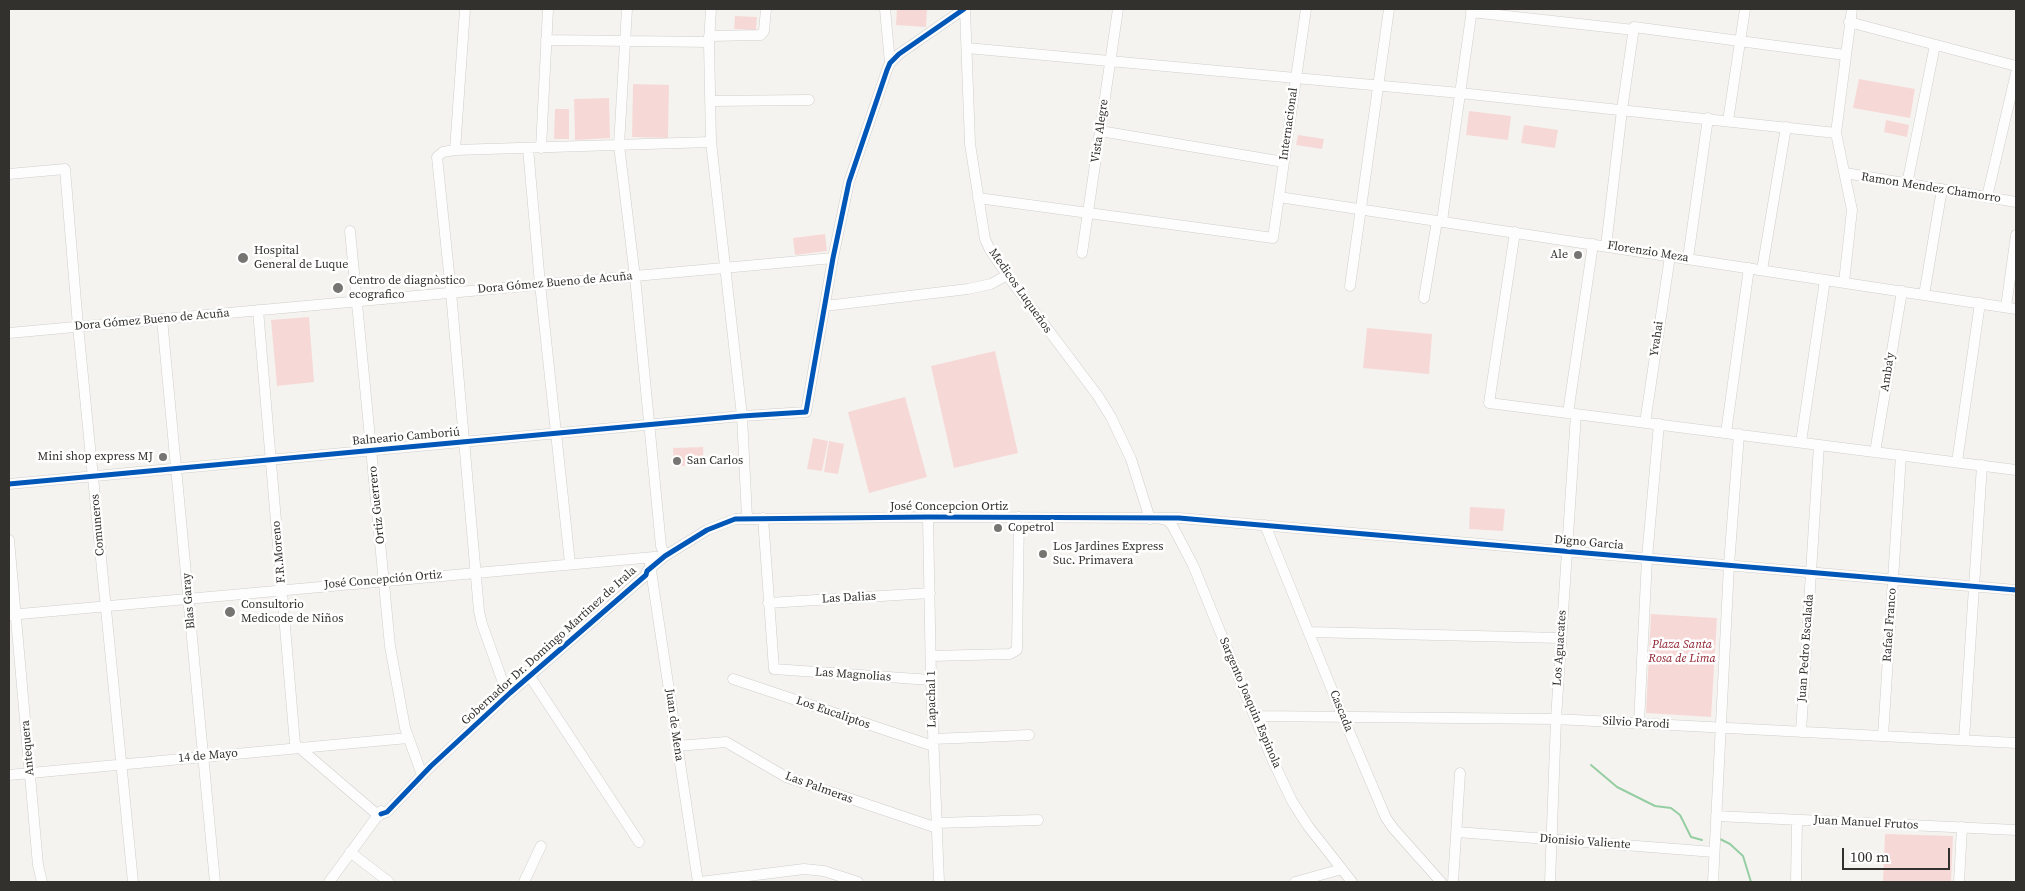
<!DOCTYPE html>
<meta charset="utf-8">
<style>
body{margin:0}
#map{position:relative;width:2025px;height:891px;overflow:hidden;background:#f5f3ef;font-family:"Source Serif 4",serif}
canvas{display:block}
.frame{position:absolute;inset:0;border:10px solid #32312e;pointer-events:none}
.scale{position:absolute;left:1842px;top:848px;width:108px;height:22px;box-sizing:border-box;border:2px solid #32312e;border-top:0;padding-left:6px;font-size:15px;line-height:18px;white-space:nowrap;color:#32312e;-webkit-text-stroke:4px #fff;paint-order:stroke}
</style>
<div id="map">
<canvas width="2025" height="891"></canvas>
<div class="frame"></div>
<div class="scale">100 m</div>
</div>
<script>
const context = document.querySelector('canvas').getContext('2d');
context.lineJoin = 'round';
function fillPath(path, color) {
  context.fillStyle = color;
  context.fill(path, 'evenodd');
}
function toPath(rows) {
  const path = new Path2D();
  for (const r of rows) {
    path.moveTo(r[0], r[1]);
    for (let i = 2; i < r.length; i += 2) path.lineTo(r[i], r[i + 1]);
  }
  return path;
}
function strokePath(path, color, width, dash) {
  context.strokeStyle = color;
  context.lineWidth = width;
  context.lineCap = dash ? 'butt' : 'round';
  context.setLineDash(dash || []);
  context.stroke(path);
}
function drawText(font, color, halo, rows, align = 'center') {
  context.font = font + ' "Source Serif 4",serif';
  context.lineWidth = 5;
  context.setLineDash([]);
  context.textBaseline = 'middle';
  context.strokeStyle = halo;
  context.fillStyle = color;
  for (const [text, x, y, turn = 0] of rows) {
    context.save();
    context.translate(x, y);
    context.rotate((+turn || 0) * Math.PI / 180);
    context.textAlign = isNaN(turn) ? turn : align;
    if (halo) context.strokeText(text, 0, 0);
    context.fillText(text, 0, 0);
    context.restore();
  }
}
fillPath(toPath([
 [897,9,927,9,926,27,896,25],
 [735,16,757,17,756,30,734,29],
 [1859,79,1915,89,1910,118,1853,108],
 [633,84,669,85,668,138,632,137],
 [609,98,610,138,575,140,574,99],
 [555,109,569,109,569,139,554,139],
 [1469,111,1511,116,1508,140,1466,135],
 [1886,120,1909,125,1907,137,1884,132],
 [1524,125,1558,130,1555,148,1521,143],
 [1298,135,1324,139,1322,149,1296,145],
 [825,234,827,251,795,255,793,238],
 [309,317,314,382,277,386,271,320],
 [1367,328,1432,334,1429,374,1363,368],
 [995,351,1018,453,954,468,931,366],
 [905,397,927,477,869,493,848,412],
 [813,438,828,441,822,471,807,469],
 [829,441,844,444,838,474,824,472],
 [703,447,704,465,674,466,673,448],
 [1470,507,1505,509,1503,531,1469,529],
 [1651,614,1717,618,1711,717,1646,713],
 [1885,834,1953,836,1951,882,1883,882]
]), '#f6d9d7');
strokePath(toPath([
 [1591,765,1617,787,1655,806,1671,808,1680,815,1691,837,1702,840],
 [1720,839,1730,844,1743,856,1751,882]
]), '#96cea4', 2);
const minor = toPath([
 [627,9,619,145,635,277,661,546,665,556],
 [711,9,709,42,711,142,742,416,747,518],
 [885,9,890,63],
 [965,9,970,144,985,239,990,250,1007,275,1098,396,1111,417,1131,459,1150,519],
 [1471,12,1634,30],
 [1849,22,2016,66],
 [709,36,761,35,764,31,766,9],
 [546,40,709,42],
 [967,48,1460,93,1836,133],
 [710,101,809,100],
 [1728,121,1745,9],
 [1100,131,1284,162],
 [528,148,540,284,570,563],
 [541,148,548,9],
 [455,150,465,9],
 [1845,173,2016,202],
 [9,174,65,169,78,326,133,882],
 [1907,184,1935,45],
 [1279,197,2016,309],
 [1987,197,2016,73],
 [978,198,1273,238,1306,9],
 [1442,221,1472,9],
 [350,231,390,646,405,728,422,775],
 [1515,232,1489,403,2016,470],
 [1606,246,1622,110,1634,27,1845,55],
 [1082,253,1118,9],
 [1688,258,1708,118],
 [1762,270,1786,127],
 [1844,282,1852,210,1836,133,1852,9],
 [1350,286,1389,9],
 [1924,295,1942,189],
 [1424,298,1437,221],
 [825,306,968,289,991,284,1007,275],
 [2006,307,2016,235],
 [258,310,295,744,379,816],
 [162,319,215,882],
 [9,333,833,258],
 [1568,413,1593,244],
 [1645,423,1670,256],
 [1726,433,1749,268],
 [1801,442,1825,280],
 [1875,452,1902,291],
 [1957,462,1980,303],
 [9,484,742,416,806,412,833,258,849,182,887,70,890,63,899,54,964,9],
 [928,517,931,680,939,882],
 [763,518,774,669,931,680],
 [1162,519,1167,520,1172,525,1193,565,1272,759,1292,801,1308,826,1352,882],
 [1265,525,1343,717,1386,818,1393,828,1441,882],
 [9,540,38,865,42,882],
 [650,564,698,882],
 [768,603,930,593],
 [9,615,665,556],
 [1309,632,1561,638],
 [931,656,1010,654,1017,650,1019,517],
 [527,672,639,842],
 [733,679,933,746],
 [505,688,482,624,479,611,451,292,437,157,443,152,455,150,711,142],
 [1255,716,1556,719,2016,743],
 [1639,723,1647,558,1659,424],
 [1801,732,1819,445],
 [1883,736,1901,455],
 [933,739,1029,735],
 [1964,740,1982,465],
 [677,746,726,742,786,777,937,828],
 [9,775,408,738],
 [381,814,387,812,431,766,510,693,646,575,647,571,665,556,707,530,735,519,928,517,1179,518,2016,590],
 [1716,816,2016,830],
 [936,823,1038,820],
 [1457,832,1714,852],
 [350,852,389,882],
 [329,882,381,811],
 [524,882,541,846],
 [700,882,804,869,824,871,858,882],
 [1295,882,1342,869],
 [1453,882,1460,773],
 [1550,882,1556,719,1576,414],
 [1713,882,1729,565,1739,434],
 [1796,882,1797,820],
 [1959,882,1962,827]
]);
strokePath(minor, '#cfcecb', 11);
strokePath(minor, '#fefdfd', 10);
strokePath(toPath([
 [9,484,742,416,806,412,833,258,849,182,887,70,890,63,899,54,964,9],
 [381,814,387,812,431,766,510,693,646,575,647,571,665,556,707,530,735,519,928,517,1179,518,2016,590]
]), '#0057b8', 5);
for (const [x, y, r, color] of [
 [1578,255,5,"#767572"],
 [243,258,6,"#767572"],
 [338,288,6,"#767572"],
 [163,457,5,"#767572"],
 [677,461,5,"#767572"],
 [998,528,5,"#767572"],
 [1043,554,5,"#767572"],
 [230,612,6,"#767572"]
]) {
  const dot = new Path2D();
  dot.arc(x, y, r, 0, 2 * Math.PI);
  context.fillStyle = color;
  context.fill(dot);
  strokePath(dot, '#fff', 2);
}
drawText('12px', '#32312e', '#fff', [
 ["Internacional",1289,124,-82],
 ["Vista Alegre",1100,131,-82],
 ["Ramon Mendez Chamorro",1931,188,9],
 ["Florenzio Meza",1648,252,9],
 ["Dora Gómez Bueno de Acuña",555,283,-5],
 ["Medicos Luqueños",1020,291,55],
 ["Dora Gómez Bueno de Acuña",152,320,-5],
 ["Yvahai",1657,339,-82],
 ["Amba'y",1888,372,-81],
 ["Balneario Camboriú",406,437,-5],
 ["Ortiz Guerrero",377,505,-96],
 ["José Concepcion Ortiz",949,507],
 ["Comuneros",98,525,-95],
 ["Digno Garcia",1589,543,5],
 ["F.R.Moreno",279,552,-95],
 ["José Concepción Ortiz",383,580,-5],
 ["Las Dalias",849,598,-3],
 ["Blas Garay",189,601,-95],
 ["Rafael Franco",1890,625,-86],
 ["Gobernador Dr. Domingo Martinez de Irala",549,646,-42],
 ["Los Aguacates",1560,648,-86],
 ["Juan Pedro Escalada",1806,648,-86],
 ["Las Magnolias",853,675,4],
 ["Lapachal 1",932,699,-91],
 ["Sargento Joaquin Espinola",1250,703,67],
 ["Cascada",1341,711,68],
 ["Los Eucaliptos",833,713,19],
 ["Silvio Parodi",1636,723,3],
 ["Juan de Mena",674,725,82],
 ["Antequera",28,748,-95],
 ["14 de Mayo",208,756,-5],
 ["Las Palmeras",819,788,20],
 ["Juan Manuel Frutos",1866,823,3],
 ["Dionisio Valiente",1585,842,4]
]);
drawText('12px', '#32312e', '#fff', [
 ["Hospital",254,251],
 ["General de Luque",254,265],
 ["Ale",1568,255,"right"],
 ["Centro de diagnòstico",349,281],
 ["ecografico",349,295],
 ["Mini shop express MJ",153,457,"right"],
 ["San Carlos",687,461],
 ["Copetrol",1008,528],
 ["Los Jardines Express",1053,547],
 ["Suc. Primavera",1053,561],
 ["Consultorio",241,605],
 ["Medicode de Niños",241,619]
], 'left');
drawText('italic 12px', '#8e1f2d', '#fff', [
 ["Plaza Santa",1682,645],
 ["Rosa de Lima",1682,659]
]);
</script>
